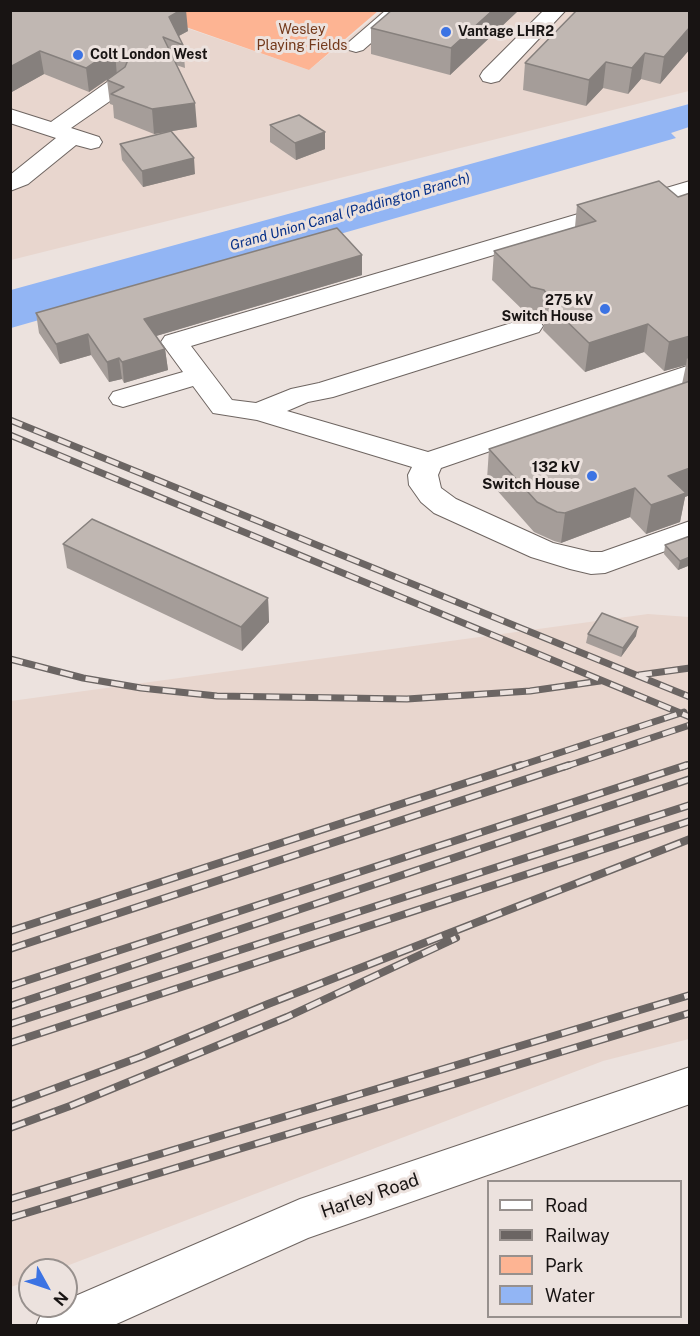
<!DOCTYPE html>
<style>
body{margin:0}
#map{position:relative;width:700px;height:1336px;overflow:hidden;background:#ece2de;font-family:"Public Sans",sans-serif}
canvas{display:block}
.frame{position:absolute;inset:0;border:12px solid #181413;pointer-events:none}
.legend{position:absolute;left:487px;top:1180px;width:195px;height:138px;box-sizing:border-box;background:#ece2de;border:2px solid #97908d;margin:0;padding:8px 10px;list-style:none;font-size:18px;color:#181413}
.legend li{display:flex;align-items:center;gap:12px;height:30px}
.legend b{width:30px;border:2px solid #97908d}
.north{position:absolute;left:18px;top:1258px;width:60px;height:60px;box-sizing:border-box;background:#ece2de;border:2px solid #97908d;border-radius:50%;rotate:130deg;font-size:16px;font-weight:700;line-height:24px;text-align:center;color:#181413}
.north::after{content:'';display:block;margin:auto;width:21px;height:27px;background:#3c73e3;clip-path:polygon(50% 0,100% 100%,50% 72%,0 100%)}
</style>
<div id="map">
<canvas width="700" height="1336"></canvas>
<div class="frame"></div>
<ul class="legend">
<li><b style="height:8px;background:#fff"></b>Road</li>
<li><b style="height:8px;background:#6b6563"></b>Railway</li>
<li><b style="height:16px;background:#fdb493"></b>Park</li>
<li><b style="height:16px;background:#92b5f4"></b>Water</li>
</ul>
<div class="north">N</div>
</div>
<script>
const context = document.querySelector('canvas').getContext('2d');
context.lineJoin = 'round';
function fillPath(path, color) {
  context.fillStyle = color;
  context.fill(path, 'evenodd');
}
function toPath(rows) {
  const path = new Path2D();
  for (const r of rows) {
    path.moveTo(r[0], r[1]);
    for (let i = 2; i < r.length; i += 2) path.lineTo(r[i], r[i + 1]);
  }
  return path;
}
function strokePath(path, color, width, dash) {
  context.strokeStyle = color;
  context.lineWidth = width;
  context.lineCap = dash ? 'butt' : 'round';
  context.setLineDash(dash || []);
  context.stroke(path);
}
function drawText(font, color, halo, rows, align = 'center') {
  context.font = font + ' "Public Sans",sans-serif';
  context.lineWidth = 6;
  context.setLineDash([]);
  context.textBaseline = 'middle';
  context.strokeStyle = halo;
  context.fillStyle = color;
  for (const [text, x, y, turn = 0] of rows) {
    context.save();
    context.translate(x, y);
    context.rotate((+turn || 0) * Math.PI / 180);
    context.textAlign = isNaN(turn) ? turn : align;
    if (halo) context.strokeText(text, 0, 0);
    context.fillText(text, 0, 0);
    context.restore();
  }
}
fillPath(toPath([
 [10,11,137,11,309,70,382,11,689,11,689,91,11,260],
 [648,614,689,617,689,1039,603,1061,56,1270,30,1270,30,1280,11,1287,11,701]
]), '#e8d6ce');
fillPath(toPath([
 [140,11,378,11,309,70]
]), '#fdb493');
fillPath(toPath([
 [689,104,689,127,671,133,676,138,11,328,11,290]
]), '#92b5f4');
const minor = toPath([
 [386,10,409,10,363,50,356,52,349,50,345,46,349,42,386,10],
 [544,10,566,10,499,81,491,83,483,81,480,76,483,71,544,10],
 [118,78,126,80,129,85,126,90,71,128,99,137,102,142,99,147,91,149,76,145,28,184,10,191,10,175,56,138,10,123,10,109,51,122,110,80,118,78],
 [690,181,690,196,191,346,232,400,256,403,291,389,319,383,521,320,530,318,539,320,543,326,539,332,333,397,308,402,287,411,428,452,690,365,690,382,441,468,438,475,441,488,456,499,553,543,570,547,591,552,602,552,690,521,690,542,605,573,591,574,570,569,531,557,434,513,421,502,409,485,408,475,412,467,257,420,213,413,193,386,123,407,113,404,109,398,113,392,183,372,161,342,165,336,690,181],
 [690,1067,690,1104,308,1238,112,1326,36,1326,43,1310,52,1306,66,1306,66,1300,300,1199,690,1067]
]);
strokePath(minor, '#6e6561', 2);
fillPath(minor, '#fff');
const railFar1 = toPath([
 [10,420,690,697],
 [10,435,690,717],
 [10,659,83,678,141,688,217,696,407,699,530,691,600,681],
 [639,675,690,668],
 [516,767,684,712],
 [564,767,690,725],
 [682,767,690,764]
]);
const rail = toPath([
 [10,931,521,765],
 [10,949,569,765],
 [10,986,687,765],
 [10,1006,690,779],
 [10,1024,690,805],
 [10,1043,690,821],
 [10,1105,140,1057,268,1004,690,839],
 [10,1128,70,1106,287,1017,456,938],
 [10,1199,690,995],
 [10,1218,690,1013]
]);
strokePath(railFar1, '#6b6563', 7);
strokePath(rail, '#6b6563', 8);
strokePath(railFar1, '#ece2de', 4.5, [13]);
strokePath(rail, '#ece2de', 5, [16]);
fillPath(toPath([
 [10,10,188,31,179,36,183,45,185,68,176,65,197,127,154,134,114,118,113,105,110,104,107,80,111,77,89,92,44,74,10,93],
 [392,10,519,10,450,75,371,54,371,28],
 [690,10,690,49,660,84,641,79,628,94,603,88,586,106,523,90,525,63],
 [270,125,325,149,296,160,270,142],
 [120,144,195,174,143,187,122,160],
 [690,193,690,495,685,497,680,522,646,534,630,517,561,543,554,541,534,532,487,479,489,449,682,384,686,365,664,371,644,352,585,372,543,330,544,323,541,319,529,316,492,280,494,251,575,227,577,205,678,197],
 [362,255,362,275,156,336,165,349,168,370,124,383,122,379,109,382,91,355,60,364,39,333,36,313],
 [690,536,690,568,688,566,678,570,664,554,665,545],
 [63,544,268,598,269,622,242,651,67,568],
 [588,634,636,636,621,657,586,643]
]), '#a59d99');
fillPath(toPath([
 [181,10,186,10,188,31,171,40,169,17],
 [493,10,519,10,450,75,451,48],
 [690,27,690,49,660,84,664,57],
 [40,51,44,74,10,93,10,67],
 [115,52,117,76,109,78,89,92,86,68,107,54],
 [645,53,641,79,628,94,632,68],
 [606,62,603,88,586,106,589,80],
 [195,103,197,127,154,134,152,109],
 [325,132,325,149,296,160,295,143],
 [194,158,195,174,143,187,142,171],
 [362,255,362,275,146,339,144,319],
 [648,324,644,352,585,372,589,343],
 [88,334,91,355,60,364,56,344],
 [690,336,690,361,687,358,686,365,664,371,669,342],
 [165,349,168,370,124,383,122,362],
 [119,358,122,379,109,382,107,362],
 [690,468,690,495,685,497,680,522,646,534,651,505,668,476],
 [635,488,630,517,561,543,565,513],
 [689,557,688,566,678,570,680,561],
 [268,598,269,622,242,651,241,627],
 [638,627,636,636,621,657,623,648]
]), '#86807d');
const building = toPath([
 [10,10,181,10,169,17,183,45,163,37,195,103,152,109,111,94,124,87,107,80,125,67,128,60,124,54,115,52,107,54,86,68,40,51,10,67,10,10],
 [392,10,493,10,451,48,371,28,392,10],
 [577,10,690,10,690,27,664,57,645,53,632,68,606,62,589,80,525,63,577,10],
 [299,115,325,132,295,143,270,125,299,115],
 [171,131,194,158,142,171,120,144,171,131],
 [659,181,678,197,690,193,690,336,669,342,648,324,589,343,546,301,548,296,544,290,531,287,494,251,596,221,577,205,659,181],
 [337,228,362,255,144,319,165,349,122,362,119,358,107,362,88,334,56,344,36,313,337,228],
 [690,381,690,468,668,476,686,493,651,505,635,488,565,513,557,512,537,502,489,449,690,381],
 [92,519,268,598,241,627,63,544,92,519],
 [690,536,690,557,680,561,665,545,690,536],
 [602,613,638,627,623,648,588,634,602,613]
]);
fillPath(building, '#c0b7b2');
strokePath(building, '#86807d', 1.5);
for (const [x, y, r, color] of [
 [446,32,6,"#3c73e3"],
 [78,55,6,"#3c73e3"],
 [605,309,6,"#3c73e3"],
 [592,476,6,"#3c73e3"]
]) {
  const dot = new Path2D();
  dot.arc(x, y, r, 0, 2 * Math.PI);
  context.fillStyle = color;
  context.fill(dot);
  strokePath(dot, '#ece2de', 2);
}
drawText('14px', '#73391b', '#ece2de', [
 ["Wesley",302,30],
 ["Playing Fields",302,46]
]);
drawText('bold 14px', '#181413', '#ece2de', [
 ["Vantage LHR2",458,32],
 ["Colt London West",90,55],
 ["275 kV",593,301,"right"],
 ["Switch House",593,317,"right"]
], 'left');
drawText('italic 14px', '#063088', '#ece2de', [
 ["Grand Union Canal (Paddington Branch)",350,212,-16]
]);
drawText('bold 15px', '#181413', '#ece2de', [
 ["132 kV",580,467],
 ["Switch House",580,484]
], 'right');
drawText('18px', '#181413', '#ece2de', [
 ["Harley Road",370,1196,-19]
]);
</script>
